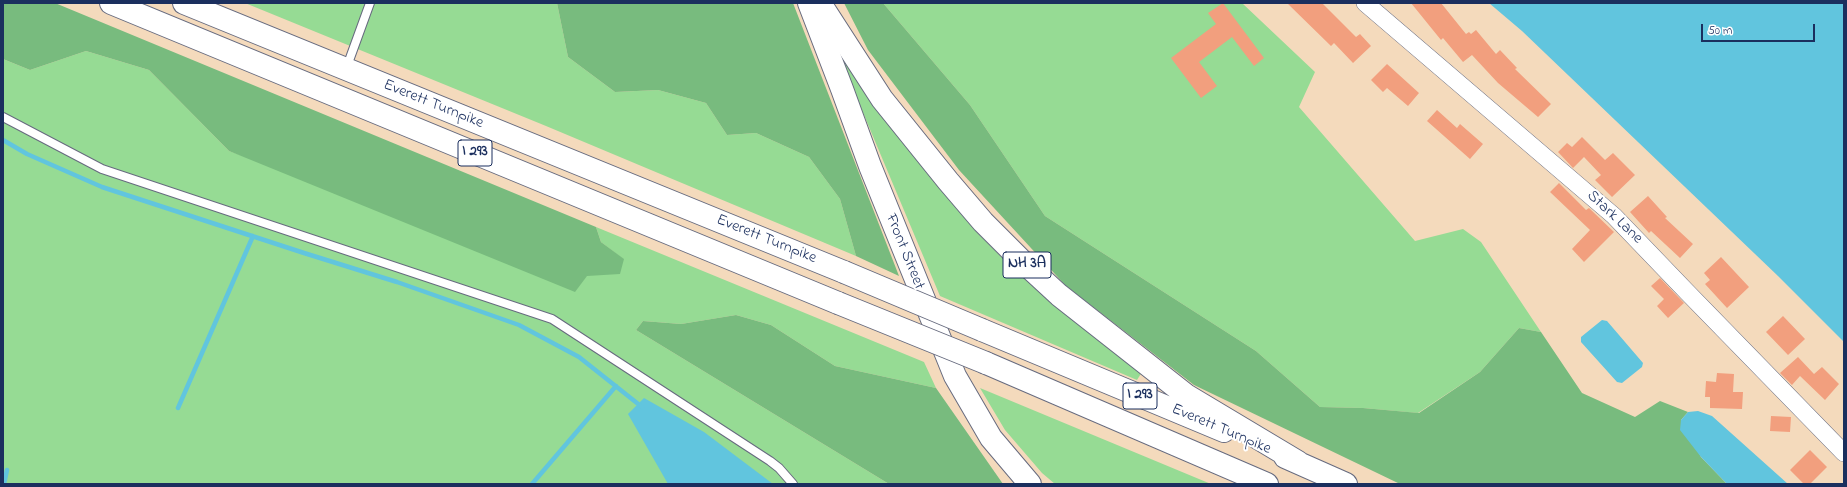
<!DOCTYPE html>
<style>
body{margin:0}
#map{position:relative;width:1847px;height:487px;overflow:hidden;background:#f4dabc;font-family:"Indie Flower",sans-serif}
canvas{display:block}
.frame{position:absolute;inset:0;border:4px solid #1b2f5e;pointer-events:none}
.scale{position:absolute;left:1701px;top:24px;width:114px;height:18px;box-sizing:border-box;border:2px solid #1b2f5e;border-top:0;padding-left:5px;font-size:12px;line-height:14px;white-space:nowrap;color:#1b2f5e;-webkit-text-stroke:3px #fff;paint-order:stroke}
</style>
<div id="map">
<canvas width="1847" height="487"></canvas>
<div class="frame"></div>
<div class="scale">50 m</div>
</div>
<script>
const context = document.querySelector('canvas').getContext('2d');
context.lineJoin = 'round';
function fillPath(path, color) {
  context.fillStyle = color;
  context.fill(path, 'evenodd');
}
function toPath(rows) {
  const path = new Path2D();
  for (const r of rows) {
    path.moveTo(r[0], r[1]);
    for (let i = 2; i < r.length; i += 2) path.lineTo(r[i], r[i + 1]);
  }
  return path;
}
function strokePath(path, color, width, dash) {
  context.strokeStyle = color;
  context.lineWidth = width;
  context.lineCap = dash ? 'butt' : 'round';
  context.setLineDash(dash || []);
  context.stroke(path);
}
function drawText(font, color, halo, rows, align = 'center') {
  context.font = font + ' "Indie Flower",sans-serif';
  context.lineWidth = 4;
  context.setLineDash([]);
  context.textBaseline = 'middle';
  context.strokeStyle = halo;
  context.fillStyle = color;
  for (const [text, x, y, turn = 0] of rows) {
    context.save();
    context.translate(x, y);
    context.rotate((+turn || 0) * Math.PI / 180);
    context.textAlign = isNaN(turn) ? turn : align;
    if (halo) context.strokeText(text, 0, 0);
    context.fillText(text, 0, 0);
    context.restore();
  }
}
fillPath(toPath([
 [245,3,557,3,568,57,615,92,658,90,706,103,727,135,756,133,809,157,840,199,856,256,546,126],
 [883,3,1242,3,1315,72,1299,107,1415,241,1463,229,1481,242,1541,332,1519,328,1480,372,1418,413,1363,408,1320,407,1256,351,1045,216,970,105],
 [835,46,994,248,1069,317,1142,372,1137,380,940,296],
 [86,51,149,70,229,151,587,276,623,259,601,242,596,227,924,362,936,388,835,366,771,325,736,315,681,324,643,321,636,330,889,484,3,484,3,59,30,70],
 [980,388,1211,484,1055,484,1042,473,1005,430]
]), '#96db94');
fillPath(toPath([
 [3,3,55,3,596,227,601,242,624,259,620,274,587,276,575,292,229,151,149,70,86,51,30,70,3,59],
 [557,3,793,3,899,276,856,256,840,199,809,157,756,133,727,135,706,103,658,90,615,92,568,57],
 [844,3,883,3,970,105,1045,216,1256,351,1320,407,1363,408,1419,413,1480,372,1519,328,1541,332,1582,393,1635,417,1660,401,1688,412,1681,420,1701,457,1727,484,1400,484,1194,385,1066,286,959,170,868,50],
 [736,315,771,325,835,366,936,388,1003,484,889,484,636,330,643,321,681,324]
]), '#78bb7e');
fillPath(toPath([
 [1489,3,1844,3,1844,342,1778,276,1522,31],
 [1602,320,1607,321,1643,363,1642,367,1622,383,1617,382,1581,342,1581,337],
 [644,398,704,432,773,484,668,484,628,414],
 [1698,411,1712,416,1788,484,1727,484,1701,457,1680,430,1681,420,1688,412]
]), '#61c5de');
strokePath(toPath([
 [3,140,27,154,102,187,304,253,397,282,519,325,579,357,642,407],
 [178,408,253,236],
 [4,484,7,470],
 [532,484,616,386]
]), '#61c5de', 4.5);
fillPath(toPath([
 [1223,3,1264,58,1254,66,1232,37,1199,62,1217,86,1201,98,1171,58,1216,24,1208,13],
 [1287,3,1322,3,1356,37,1360,34,1371,46,1353,63,1334,43,1331,46],
 [1411,3,1441,3,1466,34,1469,32,1471,34,1476,30,1496,54,1500,50,1517,68,1515,69,1551,104,1538,117,1498,83,1472,55,1463,62,1443,38,1441,40],
 [1387,64,1419,93,1408,106,1387,88,1383,92,1371,80],
 [1437,110,1457,128,1460,124,1483,144,1470,159,1427,121],
 [1582,137,1605,160,1613,153,1635,175,1612,197,1595,180,1601,175,1584,157,1573,168,1558,152,1567,143,1572,147],
 [1559,183,1586,210,1589,208,1614,232,1584,262,1572,249,1590,230,1550,192],
 [1648,196,1667,217,1665,218,1693,244,1680,258,1651,231,1649,233,1630,212],
 [1721,257,1749,287,1727,308,1705,284,1710,280,1704,273],
 [1660,278,1684,303,1668,318,1657,306,1664,299,1651,286],
 [1783,316,1805,339,1788,355,1766,332],
 [1798,357,1814,374,1822,367,1839,384,1825,400,1800,376,1792,385,1780,373],
 [1717,373,1734,374,1733,392,1743,392,1742,409,1710,408,1710,397,1705,397,1706,381,1716,382],
 [1771,416,1791,417,1790,432,1770,431],
 [1810,450,1827,467,1810,484,1804,484,1790,470]
]), '#f29f7e');
const service = toPath([
 [346,69,370,3],
 [3,117,102,169,552,319,770,461,779,468,793,484]
]);
const minor = toPath([
 [1365,3,1614,216,1687,292,1844,453]
]);
const secondary = toPath([
 [809,3,842,89,870,166,955,376,991,438,1030,484]
]);
const motorway = toPath([
 [111,3,838,303],
 [184,3,844,272],
 [820,3,882,99,948,181,983,222,1020,259,1059,295,1186,395,1298,462],
 [982,330,1224,431],
 [986,363,1267,484],
 [1285,457,1346,484]
]);
strokePath(service, '#676b7f', 10);
strokePath(minor, '#676b7f', 18);
strokePath(secondary, '#676b7f', 24);
strokePath(motorway, '#676b7f', 24);
strokePath(service, '#fff', 8);
strokePath(minor, '#fff', 17);
strokePath(secondary, '#fff', 22);
strokePath(motorway, '#fff', 22);
const motorwayBridge = toPath([
 [844,272,982,330],
 [838,303,986,363]
]);
strokePath(motorwayBridge, '#676b7f', 24, []);
strokePath(motorwayBridge, '#fff', 22);
for (const [x, y, w] of [
 [475,153,34],
 [1027,265,48],
 [1140,396,34]
]) {
  const box = new Path2D();
  box.roundRect(x - w / 2, y - 13, w, 26, 3);
  context.fillStyle = '#fff';
  context.fill(box);
  strokePath(box, '#1b2f5e', 1);
}
drawText('bold 15px', '#1b2f5e', null, [
 ["I 293",475,153],
 ["NH 3A",1027,265],
 ["I 293",1140,396]
]);
drawText('16px', '#1b2f5e', '#fff', [
 ["Everett Turnpike",433,105,22],
 ["Stark Lane",1614,218,43],
 ["Everett Turnpike",766,240,22],
 ["Front Street",904,252,68],
 ["Everett Turnpike",1221,430,23]
]);
</script>
